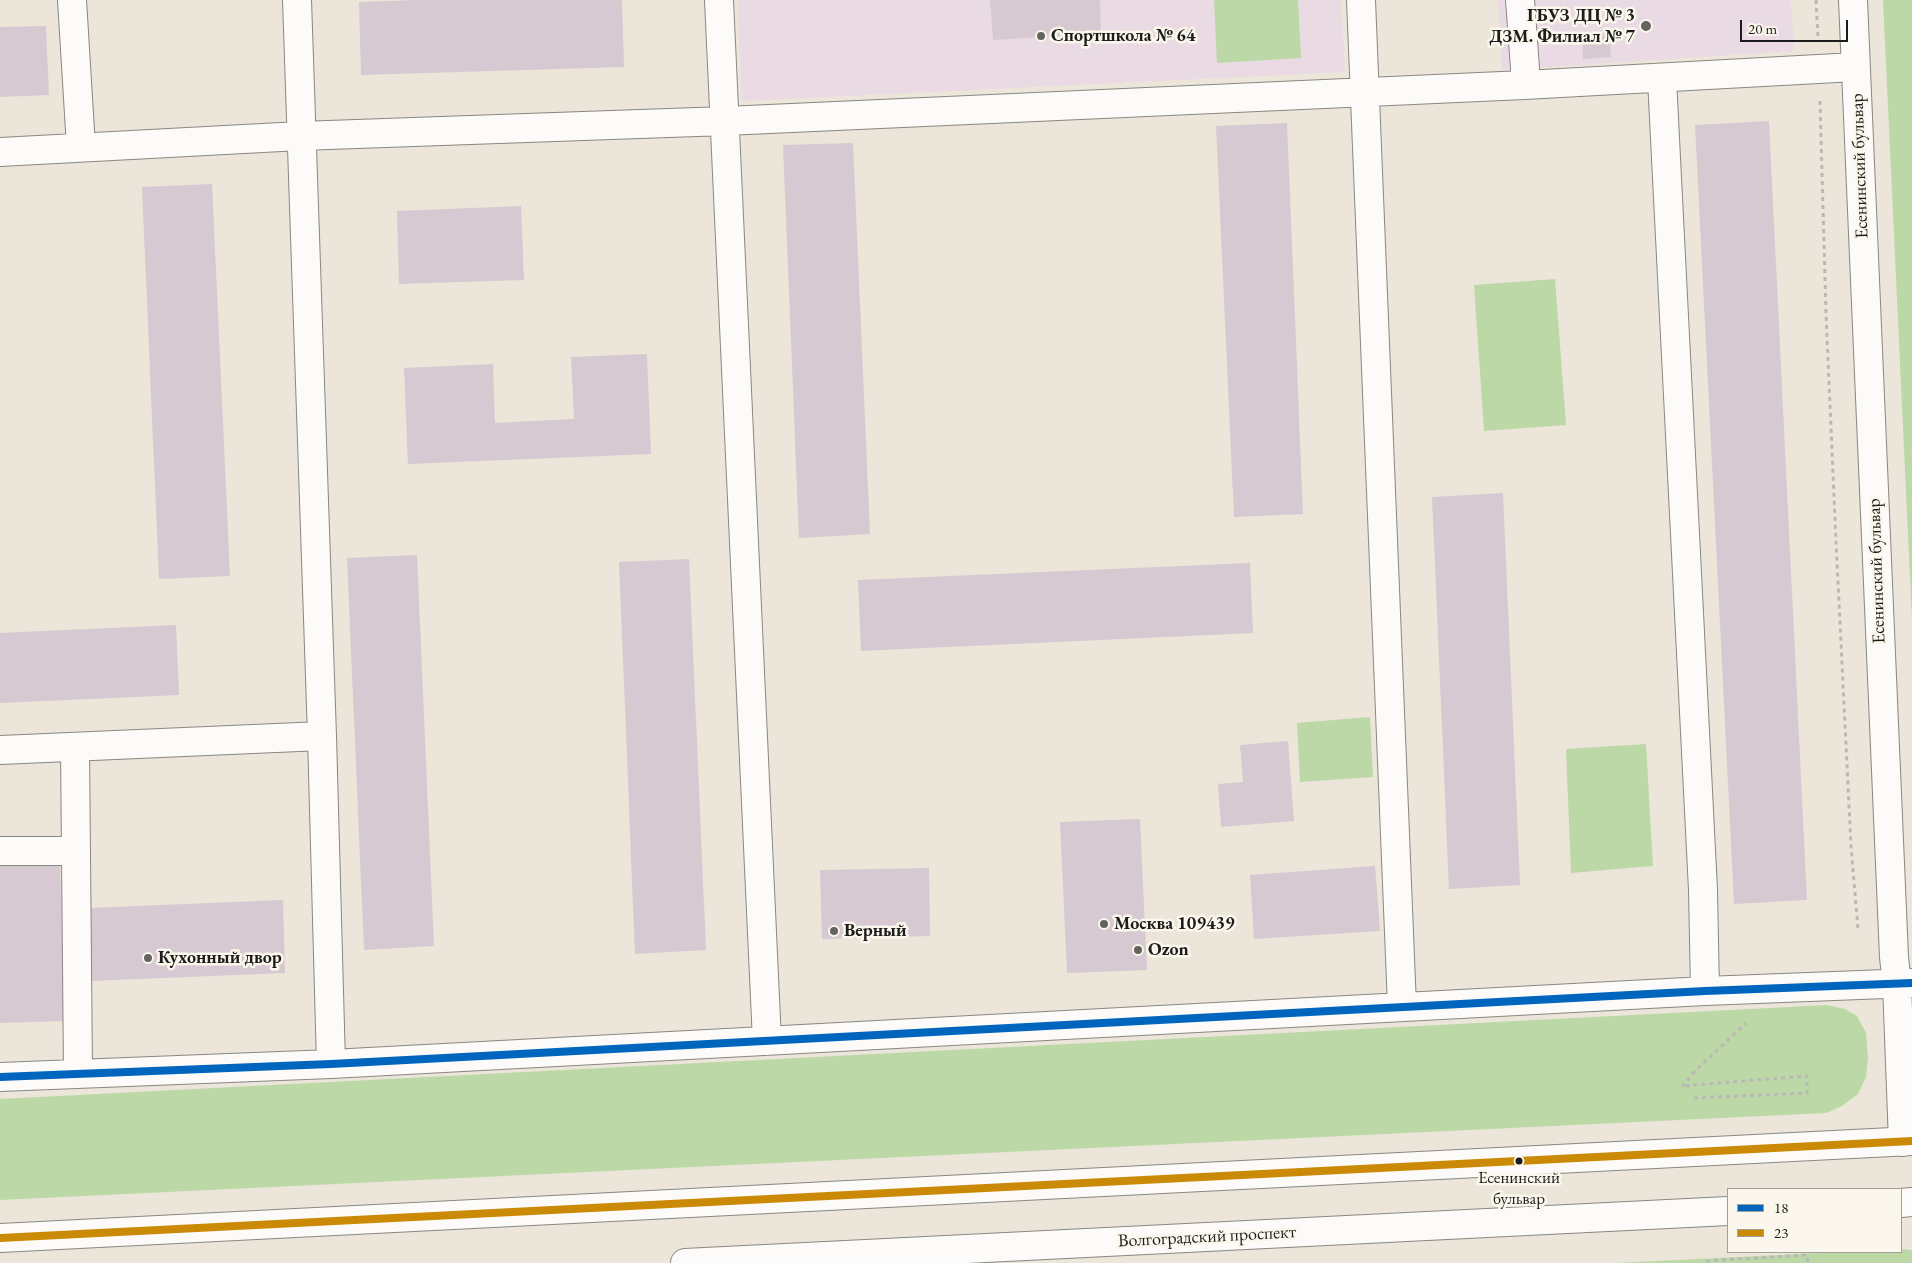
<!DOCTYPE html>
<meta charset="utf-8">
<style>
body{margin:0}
#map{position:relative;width:1912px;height:1263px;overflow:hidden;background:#ebe6d9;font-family:"EB Garamond",serif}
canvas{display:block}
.legend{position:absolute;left:1727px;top:1188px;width:175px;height:65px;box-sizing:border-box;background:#fbf7ec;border:1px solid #a29f99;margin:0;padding:6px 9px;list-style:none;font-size:15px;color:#1c1c1c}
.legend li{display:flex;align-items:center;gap:10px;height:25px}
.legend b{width:25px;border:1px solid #a29f99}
.scale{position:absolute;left:1740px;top:20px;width:108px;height:22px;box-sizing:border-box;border:2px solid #1c1c1c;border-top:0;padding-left:6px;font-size:15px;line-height:18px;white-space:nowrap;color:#1c1c1c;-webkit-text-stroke:4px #fbf7ec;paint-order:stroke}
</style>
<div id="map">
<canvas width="1912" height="1263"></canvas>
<ul class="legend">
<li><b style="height:6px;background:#0065bd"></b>18</li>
<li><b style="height:6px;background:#cb8a06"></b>23</li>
</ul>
<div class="scale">20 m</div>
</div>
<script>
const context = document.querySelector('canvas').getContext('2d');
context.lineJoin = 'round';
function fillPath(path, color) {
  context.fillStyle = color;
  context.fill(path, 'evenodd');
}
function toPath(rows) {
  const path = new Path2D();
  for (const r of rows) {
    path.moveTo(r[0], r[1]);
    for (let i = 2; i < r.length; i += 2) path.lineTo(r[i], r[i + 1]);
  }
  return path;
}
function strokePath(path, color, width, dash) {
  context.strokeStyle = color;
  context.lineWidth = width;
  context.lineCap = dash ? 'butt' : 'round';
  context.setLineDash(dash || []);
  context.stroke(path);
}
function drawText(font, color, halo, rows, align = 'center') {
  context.font = font + ' "EB Garamond",serif';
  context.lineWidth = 5;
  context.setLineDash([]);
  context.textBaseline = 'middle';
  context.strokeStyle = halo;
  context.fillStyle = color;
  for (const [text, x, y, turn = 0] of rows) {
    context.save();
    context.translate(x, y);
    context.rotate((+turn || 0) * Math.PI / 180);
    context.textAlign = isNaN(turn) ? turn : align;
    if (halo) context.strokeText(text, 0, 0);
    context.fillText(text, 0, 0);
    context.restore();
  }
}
fillPath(toPath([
 [737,0,1341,0,1345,72,742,101],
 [1498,0,1791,0,1794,51,1502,70]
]), '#eadae3');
fillPath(toPath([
 [1214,0,1298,0,1301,58,1217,63],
 [1883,0,1912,0,1912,620],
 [1555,279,1566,425,1484,431,1474,285],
 [1370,717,1373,777,1300,782,1297,723],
 [1646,744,1653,866,1571,873,1566,749],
 [1827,1005,1845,1009,1857,1016,1866,1033,1868,1058,1866,1077,1858,1094,1842,1106,1826,1113,0,1200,0,1099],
 [1901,1249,1912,1250,1912,1263,1616,1263,1840,1252,1901,1252]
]), '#bcd8a7');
fillPath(toPath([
 [417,0,622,0,624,67,361,75,359,2],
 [990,0,1100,0,1101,33,993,40],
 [46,26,49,95,0,97,0,27],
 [1609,33,1611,57,1583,59,1582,34],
 [1769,121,1807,900,1734,904,1695,125],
 [1287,123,1303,514,1234,517,1216,126],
 [853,143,870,534,799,538,783,145],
 [212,184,230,576,159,579,142,187],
 [521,206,524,280,399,284,397,211],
 [647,354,651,454,408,464,404,368,493,364,495,423,574,419,571,357],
 [1503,493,1520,885,1449,889,1432,497],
 [417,555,434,946,364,950,347,558],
 [689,559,706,950,635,954,619,562],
 [1250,563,1253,633,861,651,858,580],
 [176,625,179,695,0,703,0,633],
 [1288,741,1294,821,1221,827,1218,784,1243,782,1240,745],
 [1140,819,1147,970,1067,973,1060,822],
 [60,864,65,1021,0,1023,0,866],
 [1375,866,1380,931,1254,939,1250,875],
 [929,868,930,936,822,939,820,870],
 [283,900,285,973,91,981,88,908]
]), '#d6c9d1');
const minor = toPath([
 [72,0,81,147],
 [297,0,322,736,331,1064],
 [719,0,767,1041],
 [1361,0,1402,1006],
 [1520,0,1525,68,1524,85],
 [1853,0,1894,957,1897,984,1903,1142],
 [1662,79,1703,890,1705,991],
 [0,152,300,136,725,121,1524,85,1855,67],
 [75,747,78,1073],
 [0,750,322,736],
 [0,851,76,851],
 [0,1077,331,1064,1705,991,1912,983]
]);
const major = toPath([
 [1901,1203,1912,1202],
 [0,1238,1912,1141],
 [685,1263,1728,1211]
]);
strokePath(minor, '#8a8781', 30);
strokePath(major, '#8a8781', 30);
strokePath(toPath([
 [1816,0,1818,37],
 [1820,101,1826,314,1836,542,1851,846,1858,929],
 [1694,1098,1807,1093,1807,1076,1692,1085,1682,1087,1695,1071,1746,1023],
 [1706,1261,1807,1255,1808,1263]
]), '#b9b8b6', 3, [4, 4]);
strokePath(minor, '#fcfbf9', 28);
strokePath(major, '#fcfbf9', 28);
strokePath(toPath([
 [0,1077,331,1064,1705,991,1912,983]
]), '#0065bd', 8);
strokePath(toPath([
 [0,1238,1912,1141]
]), '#cb8a06', 8);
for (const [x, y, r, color] of [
 [1646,26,6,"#64635e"],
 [1041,36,5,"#64635e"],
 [1104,924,5,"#64635e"],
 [834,931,5,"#64635e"],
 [1138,950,5,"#64635e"],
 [148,958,5,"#64635e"],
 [1519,1161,4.5,"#1c1c1c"]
]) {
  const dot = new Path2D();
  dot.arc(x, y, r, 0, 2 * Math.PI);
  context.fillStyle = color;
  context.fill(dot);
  strokePath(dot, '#fbf7ec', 2);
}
drawText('17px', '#1c1c1c', '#fbf7ec', [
 ["Есенинский",1519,1178],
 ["бульвар",1519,1199]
]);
drawText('bold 18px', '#1c1c1c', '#fbf7ec', [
 ["ГБУЗ ДЦ № 3",1635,16,"right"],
 ["ДЗМ. Филиал № 7",1635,37,"right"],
 ["Спортшкола № 64",1051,36],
 ["Москва 109439",1114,924],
 ["Верный",844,931],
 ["Ozon",1148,950],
 ["Кухонный двор",158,958]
], 'left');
drawText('18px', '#1c1c1c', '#fbf7ec', [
 ["Есенинский бульвар",1860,166,-92],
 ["Есенинский бульвар",1877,571,-92],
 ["Волгоградский проспект",1207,1237,-3]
]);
</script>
